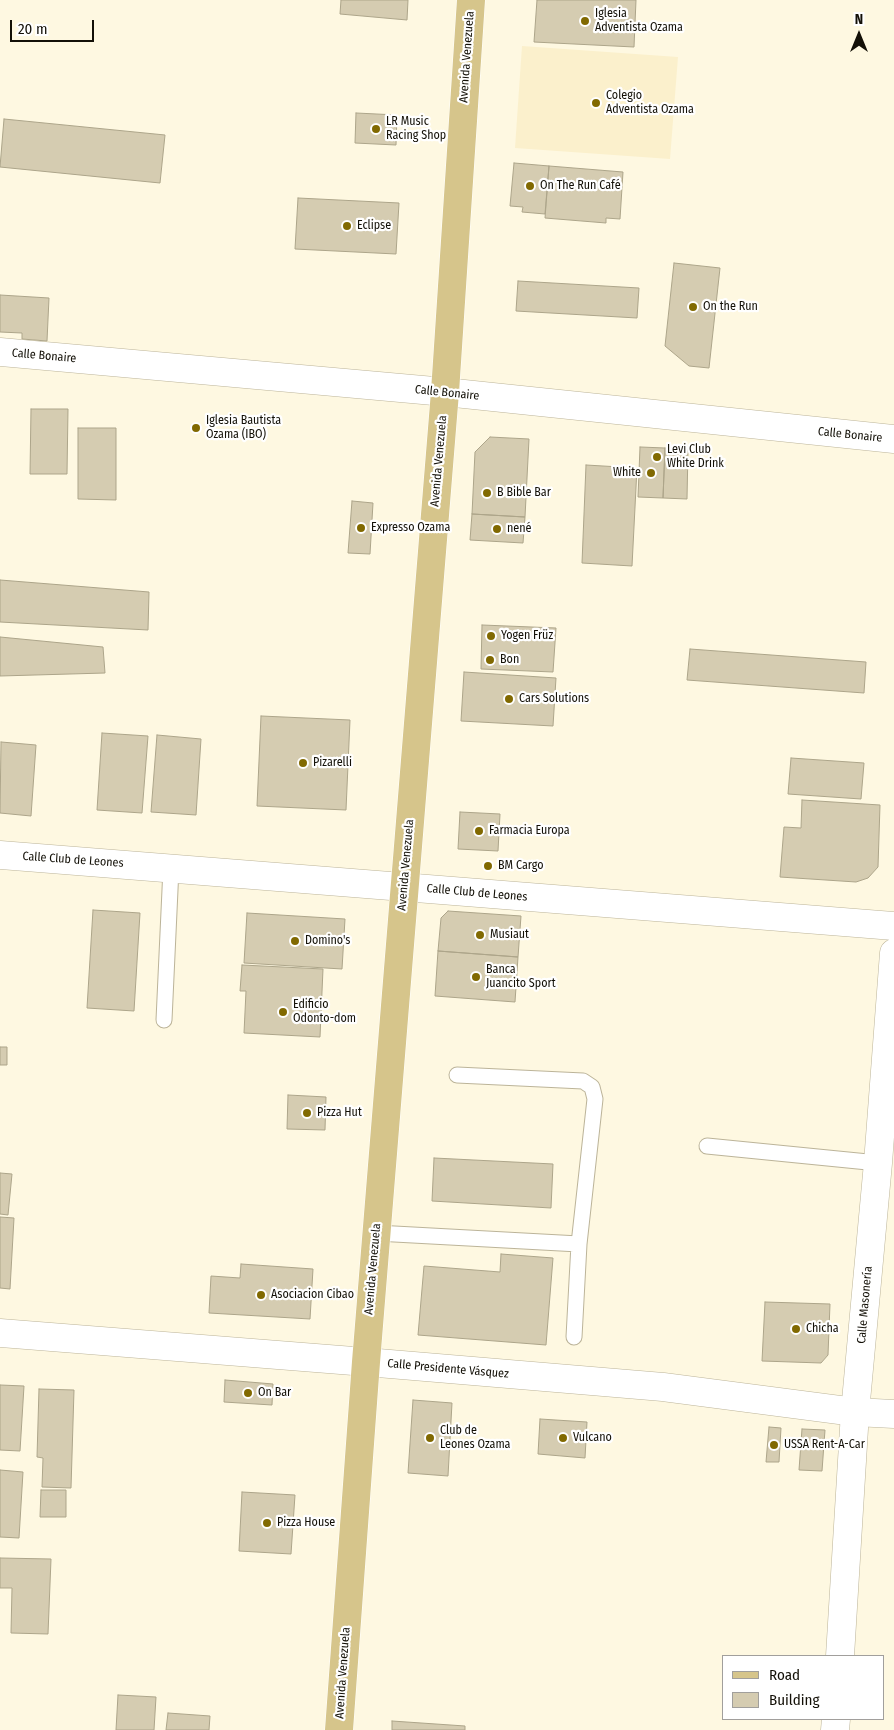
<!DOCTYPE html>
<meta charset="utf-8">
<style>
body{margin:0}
#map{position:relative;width:894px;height:1730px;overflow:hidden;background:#fef8e1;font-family:"Fira Sans Condensed",sans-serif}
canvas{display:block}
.legend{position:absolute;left:722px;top:1655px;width:162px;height:65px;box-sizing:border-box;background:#fff;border:1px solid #a19f9c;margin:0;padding:6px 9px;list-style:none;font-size:15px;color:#131007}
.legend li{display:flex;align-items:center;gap:10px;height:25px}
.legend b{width:25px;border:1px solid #a19f9c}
.north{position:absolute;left:834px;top:10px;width:50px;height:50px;-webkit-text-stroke:4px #fff;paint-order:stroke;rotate:0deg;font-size:14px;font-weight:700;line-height:20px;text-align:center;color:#131007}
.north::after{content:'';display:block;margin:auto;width:18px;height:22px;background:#131007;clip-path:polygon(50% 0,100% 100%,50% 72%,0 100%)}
.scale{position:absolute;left:10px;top:20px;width:84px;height:22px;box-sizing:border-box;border:2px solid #131007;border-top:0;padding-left:6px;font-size:15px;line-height:18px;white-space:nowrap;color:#131007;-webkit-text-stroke:4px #fff;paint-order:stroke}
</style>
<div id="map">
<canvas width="894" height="1730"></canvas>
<ul class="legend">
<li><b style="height:6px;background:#d6c58b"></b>Road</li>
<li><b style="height:14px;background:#d5ccb1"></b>Building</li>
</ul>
<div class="north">N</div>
<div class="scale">20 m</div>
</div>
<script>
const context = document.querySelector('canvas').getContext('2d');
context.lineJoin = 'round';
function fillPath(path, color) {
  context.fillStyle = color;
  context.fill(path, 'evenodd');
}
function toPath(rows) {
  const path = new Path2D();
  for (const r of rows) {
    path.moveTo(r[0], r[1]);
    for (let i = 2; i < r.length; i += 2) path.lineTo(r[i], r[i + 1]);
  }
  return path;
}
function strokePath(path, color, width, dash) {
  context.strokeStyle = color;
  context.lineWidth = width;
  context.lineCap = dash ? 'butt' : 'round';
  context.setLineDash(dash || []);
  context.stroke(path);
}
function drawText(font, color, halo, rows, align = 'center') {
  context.font = font + ' "Fira Sans Condensed",sans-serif';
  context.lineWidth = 4.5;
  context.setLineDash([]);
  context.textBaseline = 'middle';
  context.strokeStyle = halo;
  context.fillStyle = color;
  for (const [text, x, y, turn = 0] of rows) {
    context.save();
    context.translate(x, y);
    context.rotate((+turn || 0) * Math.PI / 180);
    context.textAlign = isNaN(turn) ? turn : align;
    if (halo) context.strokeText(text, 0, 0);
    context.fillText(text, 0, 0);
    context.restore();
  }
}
fillPath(toPath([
 [522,46,678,57,670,159,515,148]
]), '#fbf0cc');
const building = toPath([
 [341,0,408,0,407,20,340,14,341,0],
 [537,0,636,0,634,47,534,42,537,0],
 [356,113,397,115,396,145,355,143,356,113],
 [4,119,165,135,160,183,0,167,4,119],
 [514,163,549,166,545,214,522,212,523,207,510,206,514,163],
 [549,166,623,172,620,219,606,218,606,223,545,218,549,166],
 [298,198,399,203,396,254,295,249,298,198],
 [674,263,720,268,709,368,689,366,665,346,674,263],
 [518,281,639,288,637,318,516,311,518,281],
 [0,295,49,298,47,341,22,339,22,333,0,332,0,295],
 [31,409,68,409,67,474,30,474,31,409],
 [78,428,116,428,116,500,78,499,78,428],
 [490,437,529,439,525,517,472,514,475,452,490,437],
 [640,447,665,448,663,498,638,497,640,447],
 [665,448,688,450,687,499,663,498,665,448],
 [586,465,637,468,632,566,582,563,586,465],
 [352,501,373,503,370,554,348,553,352,501],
 [472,514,525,517,523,543,470,540,472,514],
 [0,580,149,592,148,630,0,622,0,580],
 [482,625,556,628,553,672,481,669,482,625],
 [0,637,103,647,105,673,0,676,0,637],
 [690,649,866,662,864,693,687,680,690,649],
 [464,672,556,678,553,726,461,721,464,672],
 [261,716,350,720,346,810,257,806,261,716],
 [102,733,148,736,142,813,97,810,102,733],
 [157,735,201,739,196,815,151,812,157,735],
 [1,742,36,745,31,816,0,813,1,742],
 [791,758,864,763,861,799,788,794,791,758],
 [802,800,880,805,878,867,868,878,856,882,780,877,784,827,801,828,802,800],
 [460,812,500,814,498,851,458,849,460,812],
 [93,910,140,913,134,1011,87,1008,93,910],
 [448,911,521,916,518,957,438,951,441,918,448,911],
 [247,913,345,919,342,969,244,963,247,913],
 [438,951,518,957,515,1002,435,996,438,951],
 [242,965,323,969,320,1037,244,1033,246,991,240,991,242,965],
 [0,1047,7,1047,7,1065,0,1065,0,1047],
 [288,1095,326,1097,325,1130,287,1129,288,1095],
 [434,1158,553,1164,551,1208,432,1201,434,1158],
 [0,1173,12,1174,8,1215,0,1214,0,1173],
 [0,1217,14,1218,10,1289,0,1288,0,1217],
 [501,1254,553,1258,546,1345,418,1335,424,1266,500,1272,501,1254],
 [241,1264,313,1269,310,1319,209,1313,211,1276,240,1278,241,1264],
 [765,1302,830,1304,828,1355,821,1363,762,1361,765,1302],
 [225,1380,273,1384,272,1405,224,1402,225,1380],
 [0,1385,24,1386,20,1451,0,1450,0,1385],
 [39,1389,74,1390,71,1488,42,1487,43,1458,37,1457,39,1389],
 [413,1400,452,1403,448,1476,408,1473,413,1400],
 [540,1419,587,1422,585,1458,538,1454,540,1419],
 [769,1427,781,1428,779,1462,766,1462,769,1427],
 [802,1429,825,1430,822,1471,799,1470,802,1429],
 [0,1470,23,1472,19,1538,0,1537,0,1470],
 [41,1490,66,1490,66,1517,40,1517,41,1490],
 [242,1492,295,1495,291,1554,239,1551,242,1492],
 [0,1558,51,1559,48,1634,11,1633,12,1588,0,1588,0,1558],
 [118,1695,156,1697,154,1730,116,1730,118,1695],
 [168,1713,210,1716,209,1730,166,1730,168,1713],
 [392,1721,465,1726,465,1730,392,1730,392,1721]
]);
fillPath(building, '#d5ccb1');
strokePath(building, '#ada58a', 1);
const service = toPath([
 [164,1020,171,868],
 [457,1075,583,1081,592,1087,595,1099,579,1244],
 [707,1146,878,1163],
 [376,1233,579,1244,574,1337]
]);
const minor = toPath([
 [0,352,445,392,894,439],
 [0,855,894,926],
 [840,1656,855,1412,878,1163,894,953],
 [835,1730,836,1719]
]);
const tertiary = toPath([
 [0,1333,366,1362,663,1387,855,1412,894,1414]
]);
const primary = toPath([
 [339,1730,366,1362,445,392,471,0]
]);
strokePath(service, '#bcb499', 17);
strokePath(minor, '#bcb499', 29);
strokePath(tertiary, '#bcb499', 29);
strokePath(primary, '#fff', 29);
strokePath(service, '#fff', 15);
strokePath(minor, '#fff', 28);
strokePath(tertiary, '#fff', 28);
strokePath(primary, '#d6c58b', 28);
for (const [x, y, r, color] of [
 [585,21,5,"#816901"],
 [596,103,5,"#816901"],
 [376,129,5,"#816901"],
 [530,186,5,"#816901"],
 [347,226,5,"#816901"],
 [693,307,5,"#816901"],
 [196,428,5,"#816901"],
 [657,457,5,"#816901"],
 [651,473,5,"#816901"],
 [487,493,5,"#816901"],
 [361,528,5,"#816901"],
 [497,529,5,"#816901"],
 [491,636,5,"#816901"],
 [490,660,5,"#816901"],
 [509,699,5,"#816901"],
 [303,763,5,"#816901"],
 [479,831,5,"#816901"],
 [488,866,5,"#816901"],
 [480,935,5,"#816901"],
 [295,941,5,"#816901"],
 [476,977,5,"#816901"],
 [283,1012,5,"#816901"],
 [307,1113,5,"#816901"],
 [261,1295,5,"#816901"],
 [796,1329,5,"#816901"],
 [248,1393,5,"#816901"],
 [430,1438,5,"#816901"],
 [563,1438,5,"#816901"],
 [774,1445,5,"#816901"],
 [267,1523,5,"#816901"]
]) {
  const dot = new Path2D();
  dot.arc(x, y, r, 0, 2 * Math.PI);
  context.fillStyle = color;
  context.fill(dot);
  strokePath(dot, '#fff', 2);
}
drawText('12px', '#131007', '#fff', [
 ["Iglesia",595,14],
 ["Adventista Ozama",595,28],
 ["Colegio",606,96],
 ["Adventista Ozama",606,110],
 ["LR Music",386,122],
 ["Racing Shop",386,136],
 ["On The Run Café",540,186],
 ["Eclipse",357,226],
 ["On the Run",703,307],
 ["Iglesia Bautista",206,421],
 ["Ozama (IBO)",206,435],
 ["Levi Club",667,450],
 ["White Drink",667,464],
 ["White",641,473,"right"],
 ["B Bible Bar",497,493],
 ["Expresso Ozama",371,528],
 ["nené",507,529],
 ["Yogen Früz",501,636],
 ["Bon",500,660],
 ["Cars Solutions",519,699],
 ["Pizarelli",313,763],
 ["Farmacia Europa",489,831],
 ["BM Cargo",498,866],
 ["Musiaut",490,935],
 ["Domino's",305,941],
 ["Banca",486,970],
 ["Juancito Sport",486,984],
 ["Edificio",293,1005],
 ["Odonto-dom",293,1019],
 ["Pizza Hut",317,1113],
 ["Asociacion Cibao",271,1295],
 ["Chicha",806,1329],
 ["On Bar",258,1393],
 ["Club de",440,1431],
 ["Leones Ozama",440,1445],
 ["Vulcano",573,1438],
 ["USSA Rent-A-Car",784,1445],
 ["Pizza House",277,1523]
], 'left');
drawText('12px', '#131007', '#fff', [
 ["Avenida Venezuela",467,57,-86],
 ["Calle Bonaire",44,356,5],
 ["Calle Bonaire",447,393,6],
 ["Calle Bonaire",850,435,6],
 ["Avenida Venezuela",439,461,-85],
 ["Calle Club de Leones",73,860,4],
 ["Avenida Venezuela",406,865,-85],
 ["Calle Club de Leones",477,893,5],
 ["Avenida Venezuela",373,1269,-85],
 ["Calle Masonería",865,1305,-85],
 ["Calle Presidente Vásquez",448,1369,5],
 ["Avenida Venezuela",343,1673,-86]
]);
</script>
